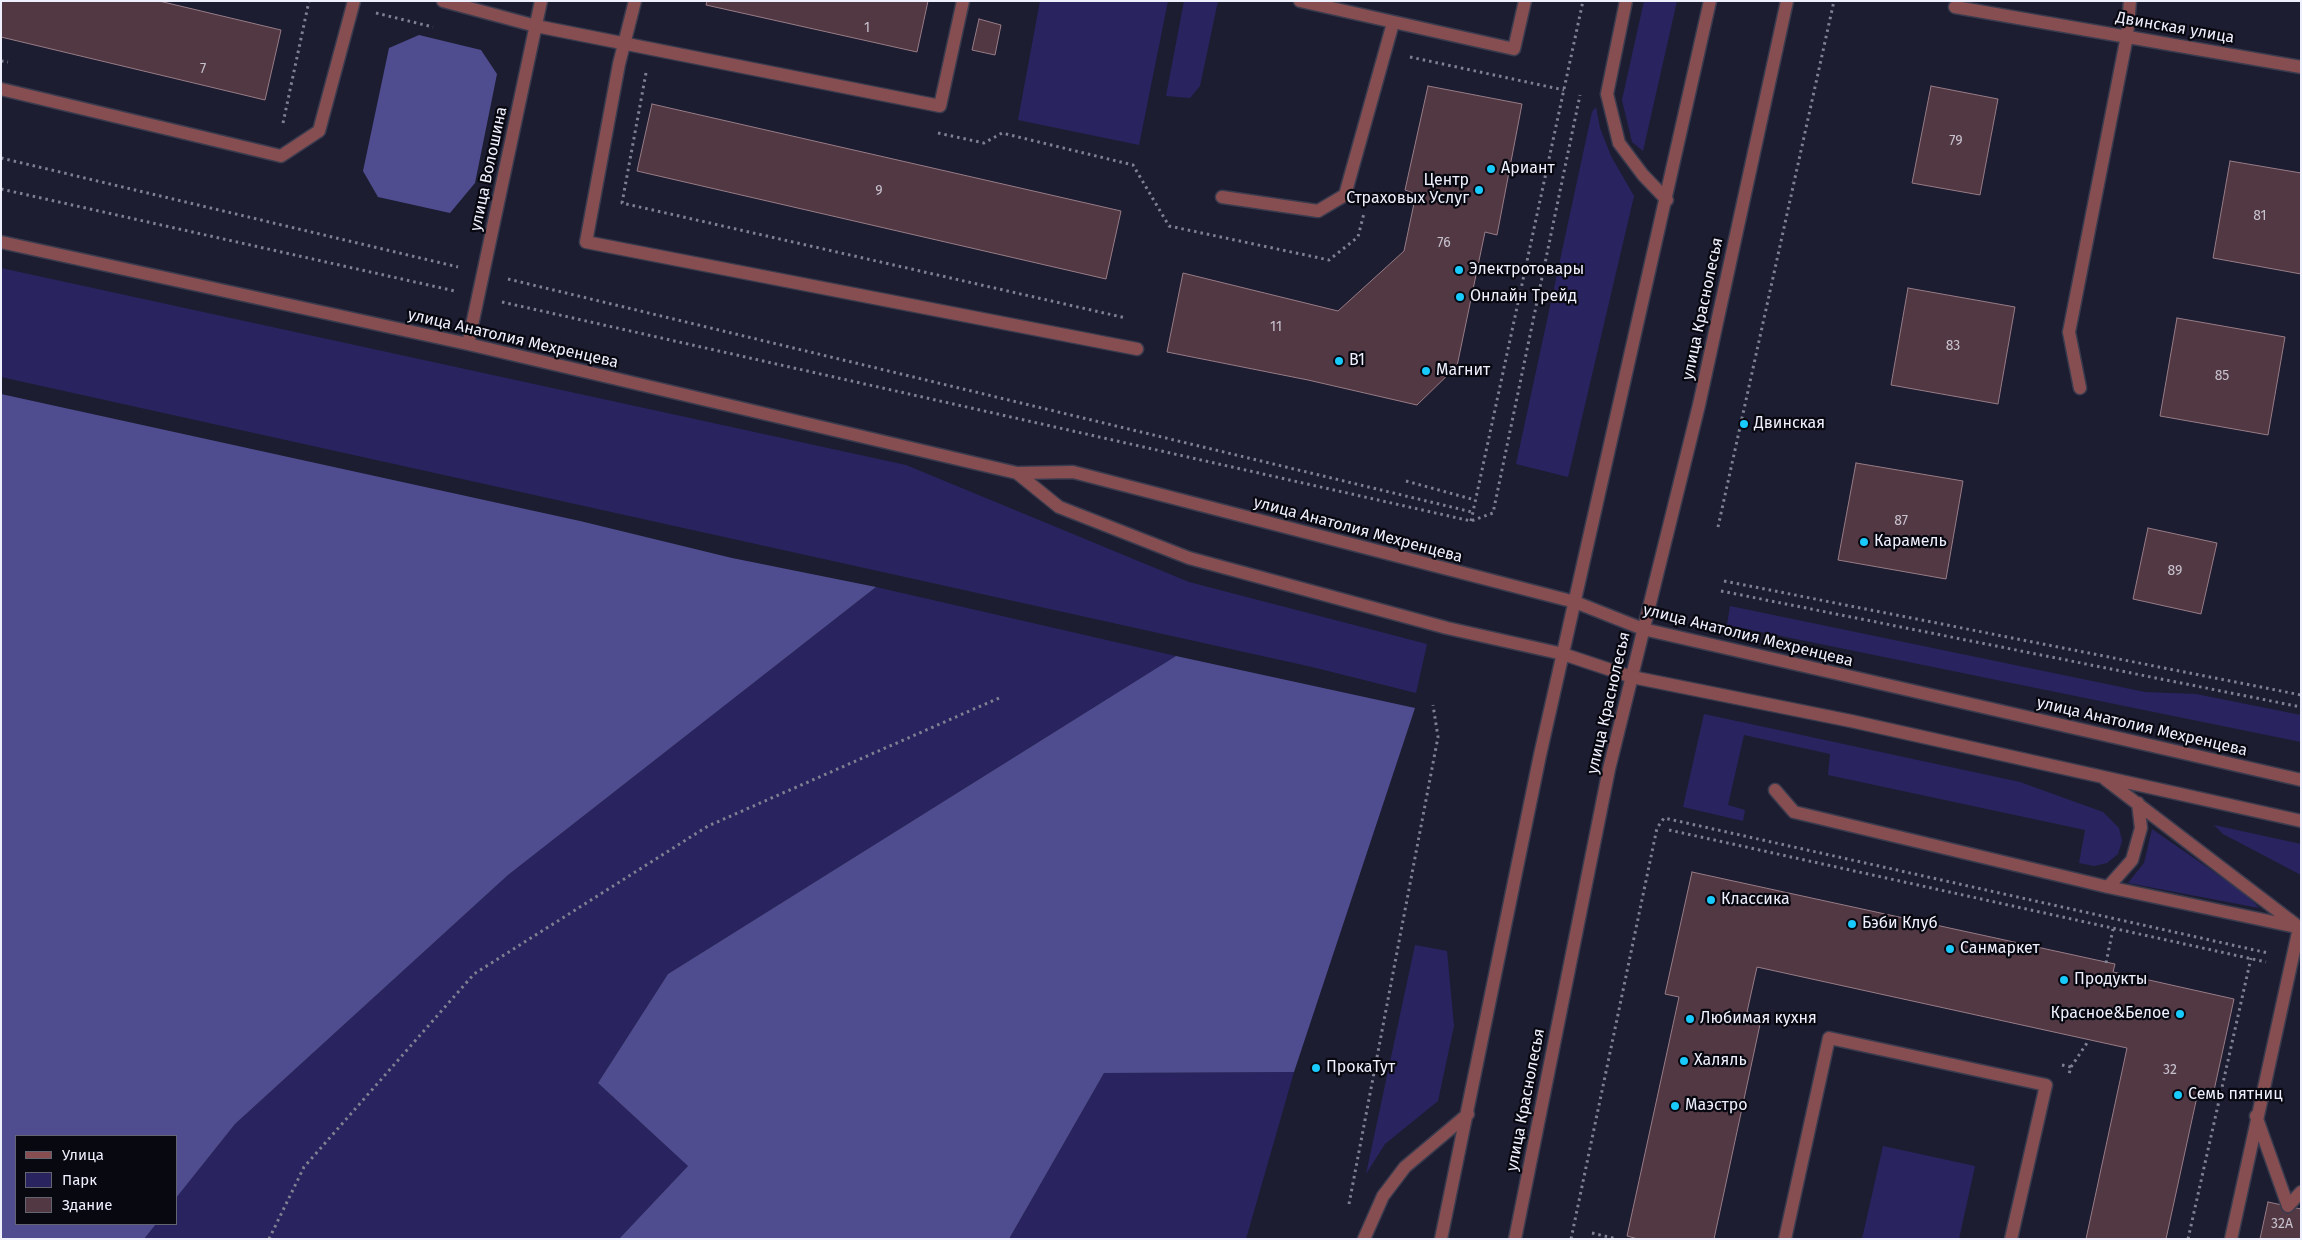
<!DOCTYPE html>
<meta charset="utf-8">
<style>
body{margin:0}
#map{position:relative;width:2302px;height:1240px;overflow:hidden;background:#1c1d31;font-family:"Fira Sans",sans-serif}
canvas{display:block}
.frame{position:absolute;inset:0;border:2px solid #eff0fe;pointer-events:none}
.legend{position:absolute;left:15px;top:1135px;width:162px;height:90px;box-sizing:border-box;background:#080811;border:1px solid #646570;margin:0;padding:6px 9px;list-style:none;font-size:15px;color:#eff0fe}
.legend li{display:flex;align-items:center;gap:10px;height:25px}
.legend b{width:25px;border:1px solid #646570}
</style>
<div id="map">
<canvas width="2302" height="1240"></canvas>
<div class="frame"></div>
<ul class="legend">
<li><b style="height:6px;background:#864e50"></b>Улица</li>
<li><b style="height:14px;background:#292460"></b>Парк</li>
<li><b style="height:14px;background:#513842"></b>Здание</li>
</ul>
</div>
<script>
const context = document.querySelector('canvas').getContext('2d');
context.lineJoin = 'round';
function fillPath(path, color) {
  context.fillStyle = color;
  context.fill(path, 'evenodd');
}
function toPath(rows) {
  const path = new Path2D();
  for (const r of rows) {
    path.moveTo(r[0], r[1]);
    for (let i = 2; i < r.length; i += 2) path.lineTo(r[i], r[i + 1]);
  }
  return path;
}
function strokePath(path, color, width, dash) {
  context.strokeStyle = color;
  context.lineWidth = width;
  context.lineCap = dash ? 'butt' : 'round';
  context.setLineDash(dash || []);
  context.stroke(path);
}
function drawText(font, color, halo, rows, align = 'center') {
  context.font = font + ' "Fira Sans",sans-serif';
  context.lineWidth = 4.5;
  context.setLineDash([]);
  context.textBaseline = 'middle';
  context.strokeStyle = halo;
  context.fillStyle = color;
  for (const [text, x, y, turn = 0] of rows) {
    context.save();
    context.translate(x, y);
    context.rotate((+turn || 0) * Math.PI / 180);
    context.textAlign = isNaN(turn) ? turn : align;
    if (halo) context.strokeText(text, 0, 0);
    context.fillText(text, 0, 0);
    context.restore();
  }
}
fillPath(toPath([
 [1040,1,1168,1,1139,145,1018,120],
 [1184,1,1218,1,1200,86,1190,98,1166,96],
 [1644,1,1677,1,1643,151,1632,142,1622,100],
 [1596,107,1600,128,1611,156,1634,196,1568,477,1516,464,1592,112],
 [1,268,906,465,1189,582,1427,644,1416,693,1312,667,1,377],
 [876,587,1176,656,668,974,598,1083,688,1166,619,1239,144,1239,156,1224,176,1224,176,1198,235,1124,508,875],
 [1730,606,2145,692,2196,694,2301,715,2301,742,1727,625],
 [1704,714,2020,782,2103,812,2119,828,2122,841,2118,854,2107,863,2094,866,2079,863,2085,830,1828,775,1830,754,1744,735,1728,805,1745,810,1743,821,1683,807],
 [2214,825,2301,844,2301,875,2223,834],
 [2152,829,2247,895,2259,908,2128,883,2144,863],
 [1415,945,1447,951,1454,1026,1438,1101,1385,1144,1366,1174],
 [1294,1072,1246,1239,1009,1239,1104,1073],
 [1883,1146,1975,1166,1959,1239,1862,1239]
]), '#292460');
fillPath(toPath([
 [419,35,481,50,497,74,475,183,450,213,378,197,363,171,389,48],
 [1,394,580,521,732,558,876,587,508,875,235,1124,176,1198,176,1136,16,1136,16,1224,156,1224,144,1239,1,1239],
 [1176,656,1415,708,1294,1072,1104,1073,1009,1239,619,1239,688,1166,598,1083,668,974]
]), '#4f4d8f');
const building = toPath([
 [1,1,159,1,281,30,265,100,1,37,1,1],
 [707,1,928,1,917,52,706,5,707,1],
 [979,19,1001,25,995,55,972,50,979,19],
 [1428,86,1522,104,1497,235,1485,232,1457,366,1417,405,1308,380,1167,352,1183,273,1338,311,1404,251,1416,194,1405,190,1428,86],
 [1931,86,1998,99,1980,195,1912,183,1931,86],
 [652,104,1121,211,1106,279,637,171,652,104],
 [2230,161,2301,173,2301,274,2213,258,2230,161],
 [1908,288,2015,307,1998,404,1891,385,1908,288],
 [2177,318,2285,337,2268,435,2160,416,2177,318],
 [1856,463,1963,481,1946,579,1838,560,1856,463],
 [2148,528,2217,543,2201,614,2133,599,2148,528],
 [1692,872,2115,964,2113,972,2234,999,2213,1095,2198,1092,2166,1239,2086,1239,2127,1048,1757,967,1747,1012,1762,1015,1714,1239,1638,1239,1627,1236,1679,997,1665,994,1692,872],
 [2268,1202,2301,1209,2301,1239,2260,1239,2268,1202]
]);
fillPath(building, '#513842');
strokePath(building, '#987c87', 1);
const minor = toPath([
 [443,1,536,26,940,106,963,1],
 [635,1,619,64,586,242,1137,349],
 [1300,1,1514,49,1525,1],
 [1626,1,1607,94,1619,143,1643,175,1667,200],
 [1955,7,2301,67],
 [1,89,281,156,319,131,354,1],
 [1222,197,1318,211,1345,195,1393,23],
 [1,242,468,344,1017,473,1073,472,1575,602,1643,629,2301,780],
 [468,344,541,1],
 [2080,388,2069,332,2127,36,2130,1],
 [1017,473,1059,507,1189,558,1447,628,1563,654,1632,677,1851,721,2301,821],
 [2105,779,2295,924],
 [1775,790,1794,812,2108,887,2301,928],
 [2108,887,2132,860,2141,828,2138,803],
 [2256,1116,2288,1206,2301,1192],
 [1364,1239,1383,1196,1405,1167,1468,1114],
 [1441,1239,1540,755,1710,1],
 [1515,1239,1609,769,1699,405,1787,1],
 [1785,1239,1829,1038,2046,1085,2011,1239],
 [2231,1239,2299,928]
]);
strokePath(minor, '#3a3b4e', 15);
strokePath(toPath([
 [376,13,433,27],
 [1410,57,1564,90],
 [1,61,8,62],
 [646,73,622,203,1126,318],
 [283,123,309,1],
 [938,133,984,143,1002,133,1133,165,1169,226,1329,260,1358,237,1364,213],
 [1,158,458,267],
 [1,189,455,291],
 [508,279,1472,512],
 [502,302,1471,521,1493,513,1580,95],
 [1406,481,1475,500],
 [1471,521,1583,1],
 [1718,527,1834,1],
 [1724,581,2301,695],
 [1721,591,2301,707],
 [1669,830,2266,962],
 [2106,963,2113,929],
 [2062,1065,2071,1067,2069,1074],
 [2071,1067,2089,1040],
 [1349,1204,1438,737,1433,705],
 [1592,1233,1617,1239],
 [269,1239,304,1167,474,974,708,826,999,698],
 [1571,1239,1657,828,1664,818,2268,953],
 [2188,1239,2251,958]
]), '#7f8091', 3, [2.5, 4]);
strokePath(minor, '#864e50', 12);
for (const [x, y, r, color] of [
 [1491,169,5,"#19cafc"],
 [1479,190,5,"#19cafc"],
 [1459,270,5,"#19cafc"],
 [1460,297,5,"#19cafc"],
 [1339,361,5,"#19cafc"],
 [1426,371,5,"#19cafc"],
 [1744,424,5,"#19cafc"],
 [1864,542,5,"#19cafc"],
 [1711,900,5,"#19cafc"],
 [1852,924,5,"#19cafc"],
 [1950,949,5,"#19cafc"],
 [2064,980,5,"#19cafc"],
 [2180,1014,5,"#19cafc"],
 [1690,1019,5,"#19cafc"],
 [1684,1061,5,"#19cafc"],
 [1316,1068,5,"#19cafc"],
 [2178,1095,5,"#19cafc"],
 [1675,1106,5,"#19cafc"]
]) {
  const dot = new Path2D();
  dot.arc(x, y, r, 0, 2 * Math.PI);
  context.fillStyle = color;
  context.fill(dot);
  strokePath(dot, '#080811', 2);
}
drawText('14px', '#c8c2cf', null, [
 ["1",867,28],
 ["7",203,69],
 ["79",1956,141],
 ["9",879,191],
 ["81",2260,216],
 ["76",1444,243],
 ["11",1276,327],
 ["83",1953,346],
 ["85",2222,376],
 ["87",1901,521],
 ["89",2175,571],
 ["32",2170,1070],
 ["32А",2282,1224]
]);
drawText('16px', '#eff0fe', '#080811', [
 ["Двинская улица",2175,28,10],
 ["улица Волошина",489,169,-78],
 ["улица Краснолесья",1703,309,-78],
 ["улица Анатолия Мехренцева",513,339,13],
 ["улица Анатолия Мехренцева",1358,530,15],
 ["улица Анатолия Мехренцева",1748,636,14],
 ["улица Краснолесья",1609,703,-77],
 ["улица Анатолия Мехренцева",2142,727,13],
 ["улица Краснолесья",1526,1100,-79]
]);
drawText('16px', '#eff0fe', '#080811', [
 ["Ариант",1501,169],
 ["Центр",1469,181,"right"],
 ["Страховых Услуг",1469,199,"right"],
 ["Электротовары",1469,270],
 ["Онлайн Трейд",1470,297],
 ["B1",1349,361],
 ["Магнит",1436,371],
 ["Двинская",1754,424],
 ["Карамель",1874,542],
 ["Классика",1721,900],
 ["Бэби Клуб",1862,924],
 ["Санмаркет",1960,949],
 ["Продукты",2074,980],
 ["Красное&Белое",2170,1014,"right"],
 ["Любимая кухня",1700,1019],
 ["Халяль",1694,1061],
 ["ПрокаТут",1326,1068],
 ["Семь пятниц",2188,1095],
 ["Маэстро",1685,1106]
], 'left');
</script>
